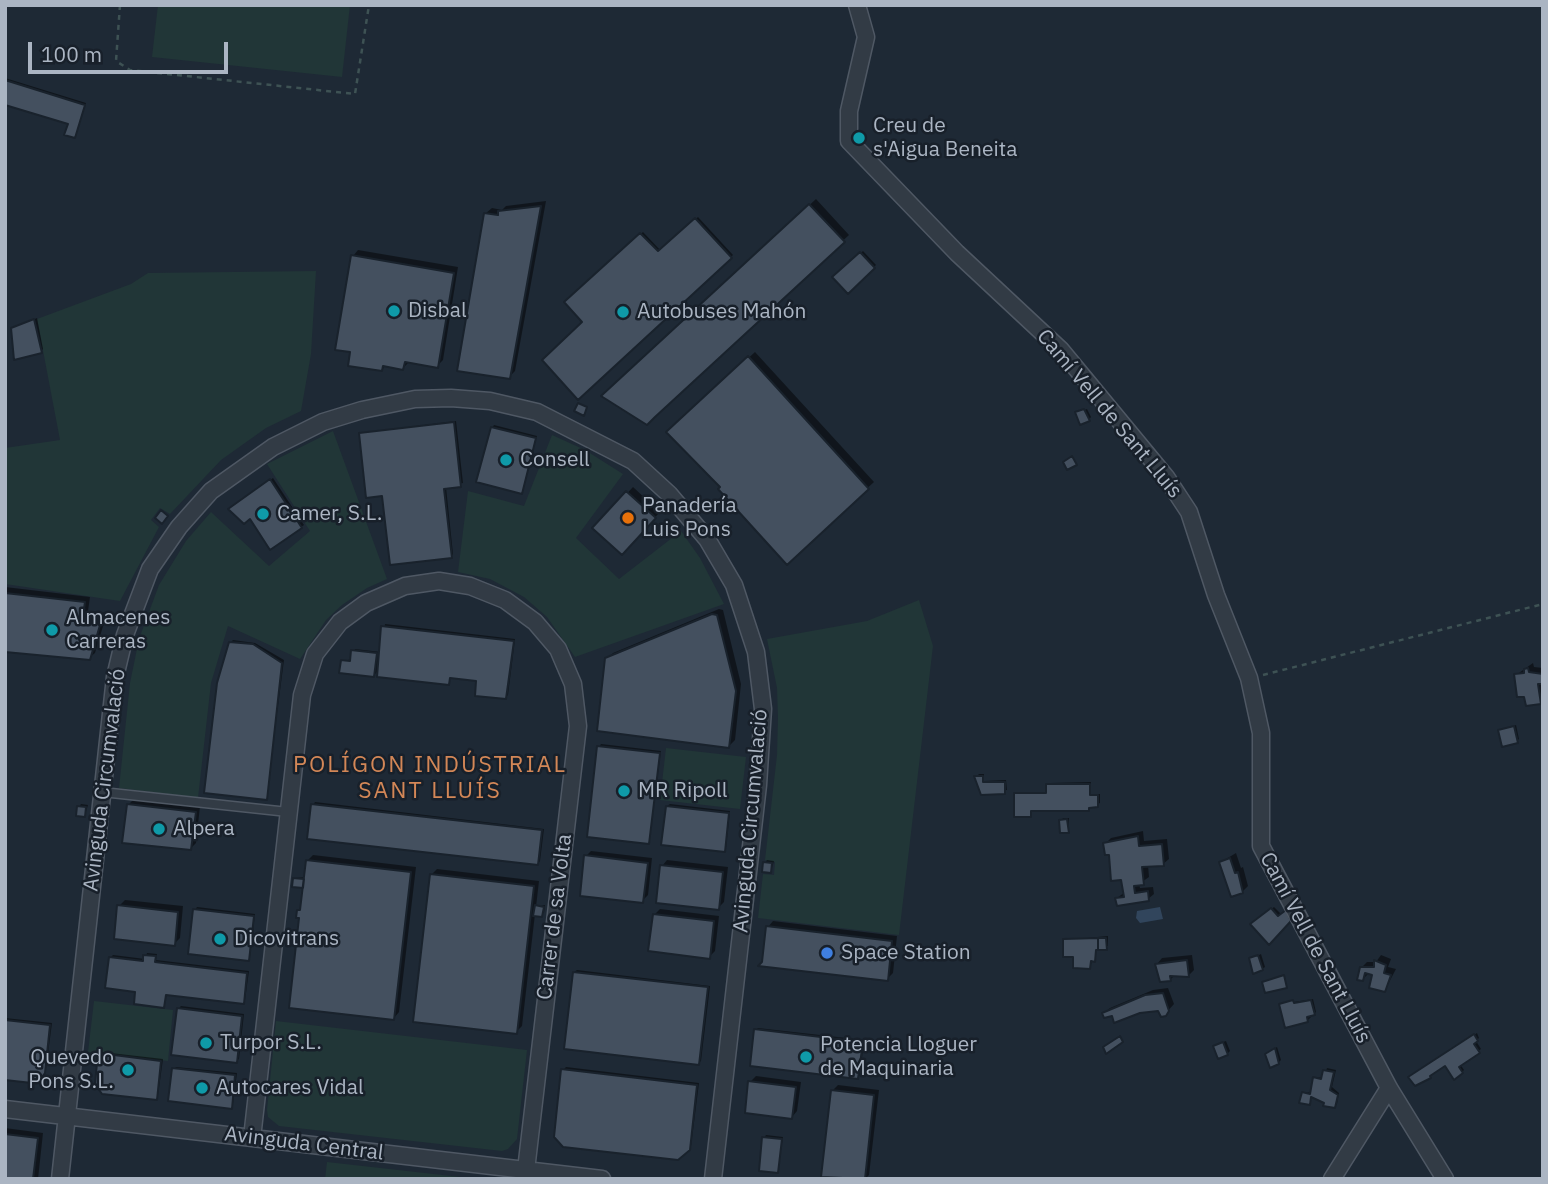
<!DOCTYPE html>
<meta charset="utf-8">
<style>
body{margin:0}
#map{position:relative;width:1548px;height:1184px;overflow:hidden;background:#1e2935;font-family:"IBM Plex Sans",sans-serif}
canvas{display:block}
.frame{position:absolute;inset:0;border:7px solid #abb5c3;pointer-events:none}
.scale{position:absolute;left:28px;top:42px;width:200px;height:32px;box-sizing:border-box;border:4px solid #abb5c3;border-top:0;padding-left:9px;font-size:21px;line-height:24px;white-space:nowrap;color:#abb5c3;-webkit-text-stroke:5px #18202a;paint-order:stroke}
</style>
<div id="map">
<canvas width="1548" height="1184"></canvas>
<div class="frame"></div>
<div class="scale">100 m</div>
</div>
<script>
const context = document.querySelector('canvas').getContext('2d');
context.lineJoin = 'round';
function fillPath(path, color) {
  context.fillStyle = color;
  context.fill(path, 'evenodd');
}
function toPath(rows) {
  const path = new Path2D();
  for (const r of rows) {
    path.moveTo(r[0], r[1]);
    for (let i = 2; i < r.length; i += 2) path.lineTo(r[i], r[i + 1]);
  }
  return path;
}
function strokePath(path, color, width, dash) {
  context.strokeStyle = color;
  context.lineWidth = width;
  context.lineCap = dash ? 'butt' : 'round';
  context.setLineDash(dash || []);
  context.stroke(path);
}
function drawText(font, color, halo, rows, align = 'center') {
  context.font = font + ' "IBM Plex Sans",sans-serif';
  context.lineWidth = 5;
  context.setLineDash([]);
  context.textBaseline = 'middle';
  context.strokeStyle = halo;
  context.fillStyle = color;
  for (const [text, x, y, turn = 0] of rows) {
    context.save();
    context.translate(x, y);
    context.rotate((+turn || 0) * Math.PI / 180);
    context.textAlign = isNaN(turn) ? turn : align;
    if (halo) context.strokeText(text, 0, 0);
    context.fillText(text, 0, 0);
    context.restore();
  }
}
fillPath(toPath([
 [158,5,350,5,342,77,152,57],
 [316,271,311,354,301,411,266,428,221,460,170,514,160,508,151,520,159,527,120,601,5,584,5,448,60,440,37,319,131,284,148,273],
 [333,431,387,579,367,588,342,605,326,620,300,659,228,626,211,683,198,798,119,788,130,683,139,639,159,585,186,541,211,512,269,566,310,531,267,464],
 [552,435,585,450,623,474,576,538,619,579,681,531,700,558,724,604,575,657,547,617,524,597,490,579,458,572,468,491,524,506],
 [919,600,933,646,899,935,758,918,763,874,774,875,775,862,765,860,777,755,778,718,777,688,767,639,867,621],
 [666,748,746,757,740,809,660,800],
 [94,1001,173,1010,168,1061,88,1052],
 [276,1021,527,1050,517,1139,508,1149,502,1151,279,1126,268,1117,267,1110],
 [327,1162,478,1179,325,1179]
]), '#213637');
fillPath(toPath([
 [1160,907,1163,919,1140,923,1136,918,1137,911]
]), '#31455c');
fillPath(toPath([
 [5,78,86,103,76,134,74,136,70,123,5,103],
 [816,199,849,235,647,422,604,396],
 [546,201,515,371,509,377,486,213,492,208,502,210,506,206],
 [698,217,733,255,579,397,585,322,566,302,643,232,661,251],
 [358,250,458,267,443,360,437,366,409,362,403,368,386,365,382,370,353,256],
 [863,251,876,265,848,291,835,277],
 [37,318,43,349,41,351,12,329],
 [755,352,874,482,787,562,722,487,668,432],
 [1087,409,1091,417,1089,420,1077,413],
 [456,421,463,483,446,487,453,554,451,557,384,494,360,433],
 [494,425,537,436,521,492,492,428],
 [273,478,304,525,271,547,250,517,232,507],
 [633,487,660,512,622,553,595,528],
 [5,587,90,597,88,611,107,613,95,653,89,658,5,649],
 [719,609,723,610,741,684,735,740,729,746,607,659,613,653],
 [385,624,515,639,508,695,506,697,478,680,451,677,448,683,379,670,374,675,343,661,352,659,355,649,381,652],
 [233,640,255,643,284,660,266,798,230,643],
 [1533,663,1534,667,1543,668,1540,703,1516,675],
 [1516,725,1519,739,1517,741,1500,731],
 [601,744,661,751,649,842,599,747],
 [979,774,984,774,984,781,1006,780,1007,790,982,793,976,777],
 [1091,782,1091,794,1100,794,1100,803,1088,809,1033,809,1030,815,1016,794,1047,792,1050,783],
 [134,799,200,806,196,843,190,849,128,805],
 [315,802,544,829,540,861,538,864,313,805],
 [81,804,88,805,85,815,79,807],
 [670,804,730,811,726,848,724,851,667,806],
 [1063,818,1069,818,1068,831,1061,821],
 [1143,831,1144,841,1167,839,1169,859,1163,864,1148,865,1149,877,1139,884,1140,888,1153,887,1154,894,1148,899,1117,898,1125,892,1123,879,1105,844,1111,838],
 [591,851,652,858,648,895,642,901,586,856],
 [1236,853,1241,868,1243,867,1248,886,1242,892,1221,862],
 [313,855,416,867,399,1012,394,1018,301,916,299,911,302,907,305,886,295,878,306,877,307,861],
 [667,860,728,867,724,902,718,908,662,866],
 [767,860,774,861,771,871,765,863],
 [437,869,539,881,536,907,545,905,544,913,535,914,522,1026,516,1032,431,875],
 [125,900,183,906,180,938,174,944,119,906],
 [197,907,255,914,250,957,248,959,195,910],
 [1274,907,1282,915,1288,910,1292,918,1269,942,1252,924],
 [660,909,719,916,715,951,709,957,654,915],
 [773,921,897,936,893,973,887,979,768,927],
 [1108,936,1108,946,1097,949,1090,967,1075,956,1065,940],
 [147,953,157,954,156,960,249,971,245,1000,243,1003,167,994,164,1006,137,990,111,957,113,955,145,959],
 [1261,954,1265,967,1262,969,1251,959],
 [1192,955,1194,970,1188,976,1175,975,1170,980,1157,964,1162,958],
 [1381,955,1391,959,1388,967,1396,969,1385,990,1374,974,1369,973,1363,979,1361,968,1367,962,1376,962],
 [577,970,710,986,701,1061,699,1063,574,972],
 [1168,988,1174,1004,1165,1014,1159,1009,1104,1013,1110,1008,1153,990],
 [1313,999,1316,1012,1308,1020,1281,1004],
 [181,1006,244,1014,239,1059,236,1061,178,1009],
 [5,1018,52,1023,46,1069,42,1075,5,1078],
 [758,1028,864,1040,860,1075,858,1077,755,1030],
 [1477,1033,1479,1038,1476,1041,1481,1049,1460,1064,1464,1070,1462,1072,1445,1064,1431,1073,1430,1077,1413,1075],
 [1226,1041,1230,1051,1227,1054,1217,1044],
 [1277,1047,1281,1060,1278,1063,1270,1052],
 [102,1052,163,1059,158,1095,156,1098,100,1054],
 [176,1067,237,1073,233,1104,231,1107,174,1069],
 [566,1067,699,1083,691,1146,677,1158,563,1070],
 [1327,1068,1336,1070,1332,1087,1339,1093,1337,1104,1335,1106,1312,1096,1309,1103,1303,1093,1312,1092,1315,1078,1324,1077],
 [756,1076,801,1082,797,1111,792,1117,750,1082],
 [838,1085,879,1090,869,1175,865,1179,823,1176,832,1091],
 [5,1128,43,1133,38,1179,5,1179],
 [766,1135,783,1137,778,1171,764,1138]
]), '#0007');
const building = toPath([
 [5,80,85,105,75,138,64,135,68,124,5,105,5,80],
 [809,204,845,242,655,417,647,425,601,396,809,204],
 [541,206,510,379,457,371,484,213,498,215,498,211,541,206],
 [695,218,732,258,578,400,542,360,582,322,564,302,640,233,658,251,695,218],
 [860,252,875,268,848,294,832,277,860,252],
 [351,255,454,273,438,368,405,362,403,370,383,366,382,371,348,366,350,352,335,350,351,255],
 [34,319,42,353,14,360,11,328,34,319],
 [748,356,869,489,787,565,718,489,720,487,715,482,666,432,748,356],
 [578,403,587,407,584,416,574,411,578,403],
 [1084,409,1090,421,1080,425,1075,412,1084,409],
 [454,422,461,487,444,489,452,558,390,565,382,496,366,498,359,433,454,422],
 [491,427,536,438,522,494,476,482,491,427],
 [1072,456,1077,465,1067,470,1063,462,1072,456],
 [270,479,302,528,270,550,250,519,244,524,228,509,270,479],
 [626,491,656,518,622,555,592,528,626,491],
 [161,510,168,516,162,524,155,518,161,510],
 [5,593,85,602,83,616,102,618,90,660,5,652,5,593],
 [712,614,717,615,736,691,729,748,597,731,605,658,712,614],
 [381,626,514,641,506,699,475,696,476,681,450,678,449,685,377,677,381,626],
 [229,642,253,644,282,663,267,800,204,793,217,683,229,642],
 [351,650,377,653,374,677,339,673,341,660,350,661,351,650],
 [1528,668,1529,672,1543,674,1543,684,1538,684,1541,704,1526,706,1524,697,1517,697,1514,674,1524,673,1524,669,1528,668],
 [1514,726,1518,743,1502,747,1498,730,1514,726],
 [597,746,660,753,649,844,587,837,597,746],
 [974,776,983,776,983,782,1005,782,1005,794,981,795,974,776],
 [1046,784,1090,784,1090,795,1098,795,1098,807,1089,808,1089,811,1031,811,1031,817,1014,817,1014,793,1046,793,1046,784],
 [127,804,196,812,191,850,122,843,127,804],
 [311,804,542,830,538,865,307,839,311,804],
 [77,806,86,807,85,817,76,816,77,806],
 [666,806,729,813,725,852,661,845,666,806],
 [1067,819,1069,833,1060,833,1059,820,1067,819],
 [1138,836,1139,846,1162,844,1164,866,1142,867,1144,885,1134,886,1135,893,1148,891,1149,901,1117,906,1115,898,1124,897,1121,880,1111,881,1109,855,1105,855,1103,843,1138,836],
 [584,855,648,863,643,903,580,896,584,855],
 [1230,858,1235,873,1238,872,1243,893,1231,897,1219,862,1230,858],
 [306,860,411,872,394,1020,289,1008,299,918,296,918,297,910,300,910,306,860],
 [763,862,772,863,771,873,762,872,763,862],
 [660,865,723,872,719,910,656,903,660,865],
 [430,874,534,886,517,1034,413,1022,430,874],
 [293,878,304,879,303,888,292,887,293,878],
 [117,905,178,912,175,946,114,939,117,905],
 [535,905,544,907,542,917,533,916,535,905],
 [1271,908,1278,916,1286,910,1291,921,1269,945,1250,924,1271,908],
 [193,909,254,916,249,961,188,954,193,909],
 [653,914,714,921,710,959,648,951,653,914],
 [766,926,892,941,888,981,758,966,762,962,766,926],
 [1098,938,1098,950,1096,950,1095,962,1091,961,1090,969,1073,968,1073,957,1063,957,1063,939,1098,938],
 [1098,938,1106,938,1107,950,1098,950,1098,938],
 [143,955,156,956,155,962,247,973,244,1004,166,995,164,1008,134,1004,135,992,105,988,109,957,143,961,143,955],
 [1258,955,1263,970,1253,974,1249,958,1258,955],
 [1187,960,1189,977,1170,976,1171,981,1160,982,1155,964,1187,960],
 [1374,960,1386,965,1384,973,1391,975,1385,992,1369,988,1372,975,1365,973,1363,981,1357,980,1360,967,1374,967,1374,960],
 [573,972,708,987,699,1065,564,1049,573,972],
 [1284,975,1287,988,1265,993,1262,982,1284,975],
 [1163,993,1169,1011,1166,1016,1161,1017,1158,1011,1140,1013,1114,1023,1112,1016,1104,1018,1102,1013,1145,995,1163,993],
 [1293,1000,1294,1003,1311,1000,1315,1015,1307,1017,1308,1022,1285,1028,1279,1004,1293,1000],
 [177,1008,242,1016,237,1063,171,1055,177,1008],
 [5,1020,50,1025,45,1073,40,1080,32,1083,5,1080,5,1020],
 [754,1029,863,1042,858,1079,750,1066,754,1029],
 [1474,1034,1478,1041,1474,1044,1480,1053,1459,1067,1463,1073,1454,1080,1445,1066,1430,1076,1431,1078,1415,1086,1408,1077,1474,1034],
 [1120,1036,1123,1042,1106,1054,1103,1047,1120,1036],
 [1223,1042,1228,1055,1218,1059,1213,1046,1223,1042],
 [1275,1048,1279,1064,1270,1068,1265,1054,1275,1048],
 [98,1053,161,1061,157,1100,102,1094,95,1084,98,1053],
 [172,1068,235,1075,232,1109,168,1101,172,1068],
 [561,1069,697,1085,690,1150,678,1160,563,1147,554,1137,561,1069],
 [1323,1070,1334,1072,1330,1090,1338,1095,1335,1108,1323,1106,1324,1103,1311,1097,1310,1105,1299,1103,1302,1092,1310,1094,1313,1077,1321,1079,1323,1070],
 [748,1081,796,1087,792,1119,745,1113,748,1081],
 [831,1090,874,1095,865,1179,821,1177,831,1090],
 [5,1134,38,1138,33,1179,5,1179,5,1134],
 [762,1137,782,1139,778,1173,759,1171,762,1137]
]);
fillPath(building, '#44505f');
strokePath(building, '#19222c', 2);
const service = toPath([
 [102,792,288,812]
]);
const minor = toPath([
 [857,5,866,37,849,111,849,141,957,253,1061,350,1166,477,1189,512,1216,595,1249,678,1261,733,1261,846,1389,1088,1445,1179],
 [5,1109,602,1179],
 [252,1138,302,695,315,654,340,622,366,603,405,586,439,581,470,586,505,600,535,622,558,649,573,684,578,726,526,1170],
 [60,1179,115,677,125,635,150,569,179,527,211,491,273,447,323,422,362,410,415,399,451,398,490,401,537,412,633,461,669,494,707,539,734,585,756,652,763,709,758,785,713,1179],
 [1332,1179,1389,1088]
]);
strokePath(service, '#4f5864', 11);
strokePath(minor, '#4f5864', 19);
strokePath(toPath([
 [120,5,116,61,130,70,355,94,369,5],
 [1263,675,1543,604]
]), '#3e5254', 2.5, [5, 5]);
strokePath(service, '#323b45', 8);
strokePath(minor, '#323b45', 16);
for (const [x, y, r, color] of [
 [859,138,7,"#0f9aa8"],
 [394,311,7,"#0f9aa8"],
 [623,312,7,"#0f9aa8"],
 [506,460,7,"#0f9aa8"],
 [263,514,7,"#0f9aa8"],
 [628,518,7,"#e8710a"],
 [52,630,7,"#0f9aa8"],
 [624,791,7,"#0f9aa8"],
 [159,829,7,"#0f9aa8"],
 [220,939,7,"#0f9aa8"],
 [827,953,7,"#3f7fe0"],
 [206,1043,7,"#0f9aa8"],
 [806,1057,7,"#0f9aa8"],
 [128,1070,7,"#0f9aa8"],
 [202,1088,7,"#0f9aa8"]
]) {
  const dot = new Path2D();
  dot.arc(x, y, r, 0, 2 * Math.PI);
  context.fillStyle = color;
  context.fill(dot);
  strokePath(dot, '#18202a', 2.5);
}
drawText('21px', '#abb5c3', '#18202a', [
 ["Creu de",873,126],
 ["s'Aigua Beneita",873,150],
 ["Disbal",408,311],
 ["Autobuses Mahón",637,312],
 ["Consell",520,460],
 ["Panadería",642,506],
 ["Luis Pons",642,530],
 ["Camer, S.L.",277,514],
 ["Almacenes",66,618],
 ["Carreras",66,642],
 ["MR Ripoll",638,791],
 ["Alpera",173,829],
 ["Dicovitrans",234,939],
 ["Space Station",841,953],
 ["Turpor S.L.",220,1043],
 ["Potencia Lloguer",820,1045],
 ["de Maquinaria",820,1069],
 ["Quevedo",114,1058,"right"],
 ["Pons S.L.",114,1082,"right"],
 ["Autocares Vidal",216,1088]
], 'left');
drawText('21px', '#abb5c3', '#18202a', [
 ["Camí Vell de Sant Lluís",1109,414,50],
 ["Avinguda Circumvalació",105,780,-83],
 ["Avinguda Circumvalació",751,821,-85],
 ["Carrer de sa Volta",555,917,-83],
 ["Camí Vell de Sant Lluís",1315,948,62],
 ["Avinguda Central",304,1144,7]
]);
context.letterSpacing = '2px';
drawText('23px', '#d38757', '#18202a', [
 ["POLÍGON INDÚSTRIAL",430,765],
 ["SANT LLUÍS",430,791]
]);
context.letterSpacing = '0px';
</script>
